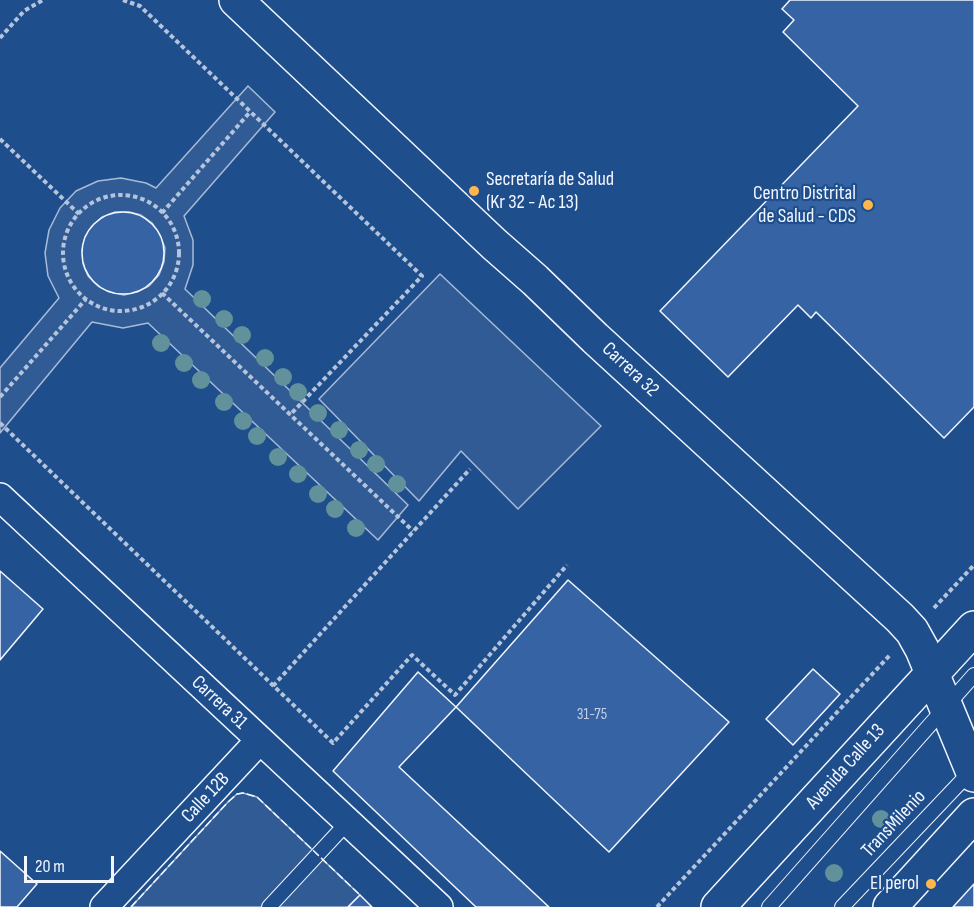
<!DOCTYPE html>
<meta charset="utf-8">
<style>
body{margin:0}
#map{position:relative;width:974px;height:907px;overflow:hidden;background:#1f4e8c;font-family:"Sofia Sans Condensed",sans-serif}
canvas{display:block}
.scale{position:absolute;left:24px;top:856px;width:90px;height:27px;box-sizing:border-box;border:3px solid #f2f6ff;border-top:0;padding-left:8px;font-size:18px;line-height:21px;white-space:nowrap;color:#f2f6ff;-webkit-text-stroke:4px #1f4e8c;paint-order:stroke}
</style>
<div id="map">
<canvas width="974" height="907"></canvas>
<div class="scale">20 m</div>
</div>
<script>
const context = document.querySelector('canvas').getContext('2d');
context.lineJoin = 'round';
function fillPath(path, color) {
  context.fillStyle = color;
  context.fill(path, 'evenodd');
}
function toPath(rows) {
  const path = new Path2D();
  for (const r of rows) {
    if (r.length === 3) {
      path.moveTo(r[0] + r[2], r[1]);
      path.arc(r[0], r[1], r[2], 0, 2 * Math.PI);
      continue;
    }
    path.moveTo(r[0], r[1]);
    for (let i = 2; i < r.length; i += 2) path.lineTo(r[i], r[i + 1]);
  }
  return path;
}
function strokePath(path, color, width, dash) {
  context.strokeStyle = color;
  context.lineWidth = width;
  context.lineCap = dash ? 'butt' : 'round';
  context.setLineDash(dash || []);
  context.stroke(path);
}
function drawText(font, color, halo, rows, align = 'center') {
  context.font = font + ' "Sofia Sans Condensed",sans-serif';
  context.lineWidth = 4.5;
  context.setLineDash([]);
  context.textBaseline = 'middle';
  context.strokeStyle = halo;
  context.fillStyle = color;
  for (const [text, x, y, turn = 0] of rows) {
    context.save();
    context.translate(x, y);
    context.rotate((+turn || 0) * Math.PI / 180);
    context.textAlign = isNaN(turn) ? turn : align;
    if (halo) context.strokeText(text, 0, 0);
    context.fillText(text, 0, 0);
    context.restore();
  }
}
const parking = toPath([
 [248,86,275,112,184,216,193,240,193,265,185,289,408,505,378,540,148,323,123,328,92,322,0,433,0,368,59,298,48,276,45,253,49,230,60,208,76,191,98,181,121,178,146,183,156,188,248,86],
 [115,212,129,212,141,215,152,223,160,235,165,248,164,262,159,275,149,286,137,292,124,295,110,292,98,286,88,276,83,264,82,250,85,237,92,226,102,217,115,212],
 [440,274,601,426,518,509,461,451,419,501,319,399,440,274],
 [243,793,257,797,360,895,348,907,131,907,228,802,237,794,243,793]
]);
fillPath(parking, '#305b95');
strokePath(parking, '#a8bbd7', 1.5);
const building = toPath([
 [790,0,974,0,974,407,944,438,816,312,811,318,798,305,728,377,660,311,858,106,783,32,794,20,782,9,790,0],
 [123,253,41],
 [0,571,43,609,0,660,0,571],
 [568,580,729,722,609,852,456,707,568,580],
 [813,669,840,694,793,745,766,719,813,669],
 [418,672,456,707,399,767,549,907,476,907,333,771,418,672],
 [0,851,37,884,17,907,0,907,0,851],
 [974,884,974,907,953,907,974,884],
 [360,895,372,907,348,907,360,895]
]);
fillPath(building, '#3563a3');
strokePath(building, '#f2f6ff', 1.5);
const lane = toPath([
 [269,907,347,823],
 [769,907,974,675],
 [842,907,973,769]
]);
const street = toPath([
 [0,497,439,907],
 [104,907,259,741]
]);
const secondary = toPath([
 [236,0,494,244,535,280,595,338,900,618,912,631,922,649,974,775]
]);
const primary = toPath([
 [718,907,974,628],
 [890,907,974,815]
]);
strokePath(lane, '#f2f6ff', 16);
strokePath(street, '#f2f6ff', 30);
strokePath(secondary, '#f2f6ff', 36);
strokePath(primary, '#f2f6ff', 36);
strokePath(toPath([
 [123,0,140,6,422,276,290,415],
 [0,38,24,11,43,0],
 [0,139,79,214],
 [121,253,58],
 [162,213,250,112],
 [162,293,413,531],
 [0,397,86,299],
 [0,423,333,743,412,655,455,695,567,565],
 [934,608,974,565],
 [273,686,470,469],
 [657,907,890,655]
]), '#b3c4dc', 4, [4.5, 3]);
strokePath(lane, '#1f4e8c', 14);
strokePath(street, '#1f4e8c', 27);
strokePath(secondary, '#1f4e8c', 33);
strokePath(primary, '#1f4e8c', 33);
strokePath(toPath([
 [131,907,228,802,237,794,243,793,257,797,360,895]
]), '#f2f6ff', 1.5, [8, 3]);
context.fillStyle = '#61919a';
for (const [x, y] of [
 [202,299],
 [224,319],
 [242,335],
 [161,343],
 [265,358],
 [184,363],
 [283,377],
 [201,380],
 [298,392],
 [224,402],
 [318,413],
 [243,421],
 [339,430],
 [257,436],
 [359,450],
 [278,457],
 [376,464],
 [298,474],
 [397,484],
 [318,494],
 [335,509],
 [356,528],
 [881,819],
 [834,873]
]) {
  context.beginPath();
  context.arc(x, y, 9, 0, 2 * Math.PI);
  context.fill();
}
for (const [x, y, r, color] of [
 [474,191,6,"#ffb74d"],
 [868,205,6,"#ffb74d"],
 [931,884,6,"#ffb74d"]
]) {
  const dot = new Path2D();
  dot.arc(x, y, r, 0, 2 * Math.PI);
  context.fillStyle = color;
  context.fill(dot);
  strokePath(dot, '#1f4e8c', 2);
}
drawText('16px', '#c3d1e8', null, [
 ["31-75",592,715]
]);
drawText('20px', '#f2f6ff', '#1f4e8c', [
 ["Secretaría de Salud",486,180,"left"],
 ["(Kr 32 - Ac 13)",486,203,"left"],
 ["Centro Distrital",856,194],
 ["de Salud - CDS",856,217],
 ["El perol",919,884]
], 'right');
drawText('20px', '#f2f6ff', '#1f4e8c', [
 ["Carrera 32",630,370,43],
 ["Carrera 31",219,703,43],
 ["Avenida Calle 13",846,767,-48],
 ["Calle 12B",206,798,-47],
 ["TransMilenio",894,824,-47]
]);
</script>
